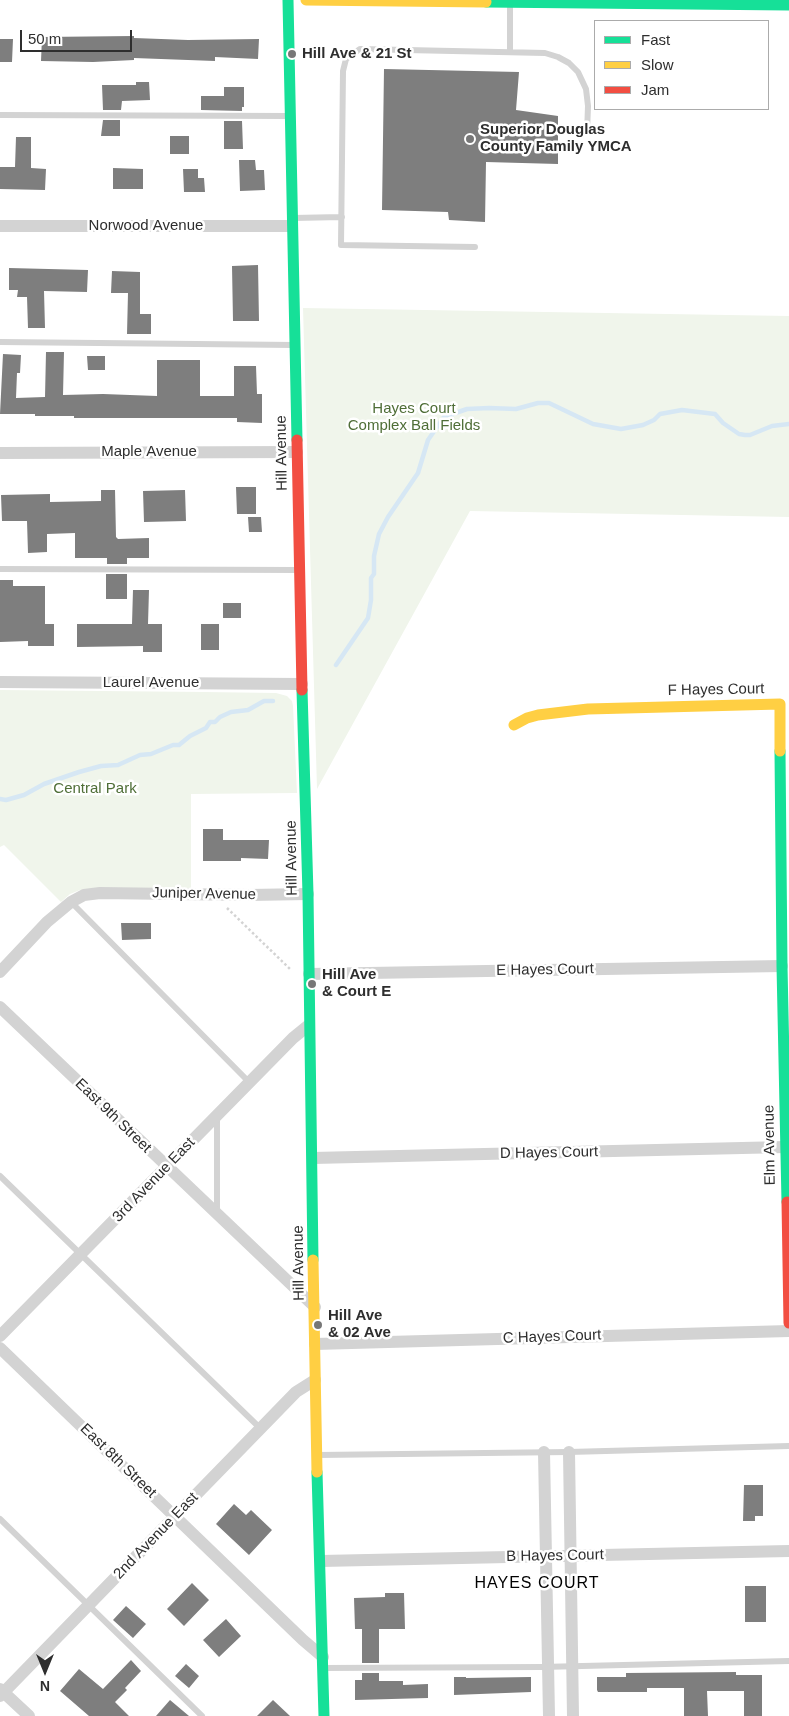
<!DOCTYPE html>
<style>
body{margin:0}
#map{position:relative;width:789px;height:1716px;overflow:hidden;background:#fff;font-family:Helvetica,sans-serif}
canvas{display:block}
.legend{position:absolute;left:594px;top:20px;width:175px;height:90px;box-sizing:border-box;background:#fff;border:1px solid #ababab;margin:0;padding:6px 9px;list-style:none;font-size:15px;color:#2e2e2e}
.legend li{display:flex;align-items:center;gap:10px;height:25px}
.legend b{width:25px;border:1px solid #ababab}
.north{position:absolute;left:20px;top:1646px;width:50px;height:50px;-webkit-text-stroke:4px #fff;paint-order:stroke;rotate:180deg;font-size:14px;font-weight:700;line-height:20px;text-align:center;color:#2e2e2e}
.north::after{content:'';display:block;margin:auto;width:18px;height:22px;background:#2e2e2e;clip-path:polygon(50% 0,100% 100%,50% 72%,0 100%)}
.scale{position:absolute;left:20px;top:30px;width:112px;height:22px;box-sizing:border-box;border:2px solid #2e2e2e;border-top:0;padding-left:6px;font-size:15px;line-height:18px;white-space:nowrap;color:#2e2e2e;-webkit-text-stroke:4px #fff;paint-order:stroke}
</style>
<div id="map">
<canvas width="789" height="1716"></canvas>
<ul class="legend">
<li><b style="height:6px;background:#16e098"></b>Fast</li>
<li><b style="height:6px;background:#ffcf43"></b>Slow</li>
<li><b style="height:6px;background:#f24e42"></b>Jam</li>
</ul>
<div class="north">N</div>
<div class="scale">50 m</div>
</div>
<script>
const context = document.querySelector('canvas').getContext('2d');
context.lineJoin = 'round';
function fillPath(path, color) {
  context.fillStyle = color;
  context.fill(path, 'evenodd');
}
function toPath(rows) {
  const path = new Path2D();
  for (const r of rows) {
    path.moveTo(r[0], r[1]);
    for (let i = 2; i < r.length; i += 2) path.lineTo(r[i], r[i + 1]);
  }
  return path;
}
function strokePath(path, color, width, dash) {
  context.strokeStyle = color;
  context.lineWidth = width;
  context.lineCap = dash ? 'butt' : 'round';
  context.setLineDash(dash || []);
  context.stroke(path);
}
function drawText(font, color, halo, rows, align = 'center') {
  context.font = font + ' Helvetica,sans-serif';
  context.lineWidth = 5;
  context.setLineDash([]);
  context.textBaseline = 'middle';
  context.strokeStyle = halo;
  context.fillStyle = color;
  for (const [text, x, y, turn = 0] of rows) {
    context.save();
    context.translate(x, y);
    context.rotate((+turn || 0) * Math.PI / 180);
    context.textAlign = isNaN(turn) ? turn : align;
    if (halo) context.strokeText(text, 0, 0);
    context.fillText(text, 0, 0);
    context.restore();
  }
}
fillPath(toPath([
 [303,308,789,316,789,517,470,511,317,789],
 [0,690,204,692,276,693,287,696,292,701,293,706,297,793,191,794,191,890,80,890,70,894,61,902,4,845,0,847]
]), '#f0f5eb');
strokePath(toPath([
 [336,665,368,618,371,600,371,578,374,574,374,556,379,534,388,517,418,473,428,440,444,417,467,409,489,408,516,409,538,403,549,403,593,424,621,429,643,425,654,420,660,414,682,410,715,414,723,423,739,434,745,435,750,435,772,426,789,424],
 [0,799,6,800,24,795,44,784,79,772,101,766,118,765,140,755,151,754,173,745,179,745,190,736,206,728,210,722,215,722,220,717,231,712,248,710,264,701,273,701]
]), '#d6e7f4', 4.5);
fillPath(toPath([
 [134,36,134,38,188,40,259,39,258,59,215,57,215,61,134,58,134,60,93,62,41,61,42,37],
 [0,39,13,39,12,62,0,62],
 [384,69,519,72,516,110,558,116,558,164,486,162,485,222,449,220,448,212,382,210],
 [136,82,149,82,150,100,122,101,121,110,103,110,102,85,136,85],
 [224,87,244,87,244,107,242,107,242,111,201,110,201,96,224,96],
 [103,120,120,120,120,136,101,136],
 [224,121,242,121,243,149,224,149],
 [170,136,189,136,189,154,170,154],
 [16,137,31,137,31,168,46,169,45,190,0,189,0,167,15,167],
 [239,160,255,160,256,170,264,170,265,190,240,191],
 [113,168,143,169,143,189,113,189],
 [183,169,198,169,198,178,204,178,205,192,184,192],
 [258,265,259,321,233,321,232,266],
 [9,268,88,270,87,292,44,291,45,328,28,328,27,297,17,297,18,290,9,290],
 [112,271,140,272,140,314,151,314,151,334,127,334,128,293,111,293],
 [46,352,64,352,63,395,103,394,157,396,157,360,200,360,200,396,234,396,234,366,256,366,257,394,262,394,262,423,237,422,237,418,74,418,74,416,35,416,35,414,0,414,3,354,21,355,20,373,17,373,16,398,45,397],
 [87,356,105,356,105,370,88,370],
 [236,487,256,487,256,514,237,514],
 [101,490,115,490,116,537,118,539,149,538,149,558,127,558,127,564,107,564,107,558,75,558,75,533,47,534,47,552,28,553,27,521,2,521,1,495,50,494,50,502,101,501],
 [185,490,186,521,144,522,143,491],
 [248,517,261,517,262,532,249,532],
 [106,574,127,574,127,599,106,599],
 [0,580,13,580,13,586,45,586,45,624,54,624,54,646,28,646,28,641,0,642],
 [133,590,149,590,148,624,162,624,162,652,143,652,143,646,77,647,77,624,132,624],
 [223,603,241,603,241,618,223,618],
 [201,624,219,624,219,650,201,650],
 [203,829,223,829,223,840,269,840,268,859,241,858,241,861,203,861],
 [121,923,151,923,151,939,122,940],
 [744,1485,763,1485,763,1516,755,1516,755,1521,743,1521],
 [234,1504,246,1515,251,1510,272,1530,249,1555,216,1524],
 [192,1583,209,1600,184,1626,167,1609],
 [745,1586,766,1586,766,1622,745,1622],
 [385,1593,404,1593,405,1629,379,1629,379,1663,362,1663,362,1629,355,1629,354,1598,385,1597],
 [126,1606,146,1624,133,1638,113,1620],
 [226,1619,241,1636,219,1657,203,1640],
 [131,1660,141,1671,125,1688,127,1690,115,1702,129,1716,89,1716,60,1691,79,1669,103,1689],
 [186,1664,199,1676,189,1688,175,1676],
 [736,1672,736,1675,762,1675,762,1716,744,1716,744,1691,707,1691,708,1716,684,1716,684,1688,647,1688,647,1692,598,1692,597,1690,597,1677,626,1677,626,1673],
 [362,1673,379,1673,379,1681,403,1681,403,1685,428,1684,428,1698,355,1700,355,1680,362,1680],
 [454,1677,466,1677,466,1678,531,1677,531,1692,454,1695],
 [170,1700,189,1716,156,1716],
 [273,1700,290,1716,257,1716]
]), '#7e7e7e');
strokePath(toPath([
 [227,908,290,969]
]), '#d3d3d3', 2.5, [2.5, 2.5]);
strokePath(toPath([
 [510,52,510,3],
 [0,115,289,116],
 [293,218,342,217],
 [475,247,341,245,343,71,346,59,360,49,545,53,558,57,569,63,578,72,586,89,588,106,587,133],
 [0,342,294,345],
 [0,569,299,570],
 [71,902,249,1082],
 [217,1116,217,1211],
 [0,1176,260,1428],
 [318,1455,569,1452,789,1446],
 [0,1519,202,1716],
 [323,1668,541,1667,789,1661]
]), '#d3d3d3', 6);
strokePath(toPath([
 [0,226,292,226],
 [0,453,297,452],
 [0,682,302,684],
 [0,972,47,922,71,902,84,895,100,893,249,895,308,894],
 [309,974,782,966],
 [0,1007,315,1307],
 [313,1158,785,1147],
 [0,1336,293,1038,309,1025],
 [315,1344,789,1331],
 [0,1348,303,1640,323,1657],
 [544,1452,549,1716],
 [569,1452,573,1716],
 [321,1561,789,1551],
 [0,1689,29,1716],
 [0,1696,296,1392,315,1380]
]), '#d3d3d3', 12);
strokePath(toPath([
 [288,0,297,440],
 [486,2,789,5],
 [302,690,308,894,313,1260],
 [780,751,782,966,787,1202],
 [317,1472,324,1716]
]), '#16e098', 11);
strokePath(toPath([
 [306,0,486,2],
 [514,725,527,718,538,715,588,709,780,704,780,751],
 [313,1260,317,1472]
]), '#ffcf43', 11);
strokePath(toPath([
 [297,440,302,690],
 [787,1202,789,1323]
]), '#f24e42', 11);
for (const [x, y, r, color] of [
 [292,54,5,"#777"],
 [470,139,5,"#777"],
 [312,984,5,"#777"],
 [318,1325,5,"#777"]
]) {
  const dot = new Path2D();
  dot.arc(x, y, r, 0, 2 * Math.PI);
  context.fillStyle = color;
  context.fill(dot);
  strokePath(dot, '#fff', 2);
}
drawText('bold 15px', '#2e2e2e', '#fff', [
 ["Hill Ave & 21 St",302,54],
 ["Superior Douglas",480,130],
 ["County Family YMCA",480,147],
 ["Hill Ave",322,975],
 ["& Court E",322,992],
 ["Hill Ave",328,1316],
 ["& 02 Ave",328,1333]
], 'left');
drawText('15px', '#2e2e2e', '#fff', [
 ["Norwood Avenue",146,226],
 ["Maple Avenue",149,452],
 ["Hill Avenue",282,453,-91],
 ["Laurel Avenue",151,683],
 ["F Hayes Court",716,690,-1],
 ["Hill Avenue",292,858,-91],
 ["Juniper Avenue",204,894,1],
 ["E Hayes Court",545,970,-1],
 ["East 9th Street",113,1116,44],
 ["Elm Avenue",770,1145,-91],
 ["D Hayes Court",549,1153,-1],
 ["3rd Avenue East",154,1180,-46],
 ["Hill Avenue",299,1263,-91],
 ["C Hayes Court",552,1337,-2],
 ["East 8th Street",118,1461,44],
 ["2nd Avenue East",156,1536,-46],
 ["B Hayes Court",555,1556,-1]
]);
drawText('15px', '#4f6e37', '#fff', [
 ["Hayes Court",414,409],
 ["Complex Ball Fields",414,426],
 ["Central Park",95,789]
]);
context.letterSpacing = '1px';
drawText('16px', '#000', '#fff', [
 ["HAYES COURT",537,1584]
]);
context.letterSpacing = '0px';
</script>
